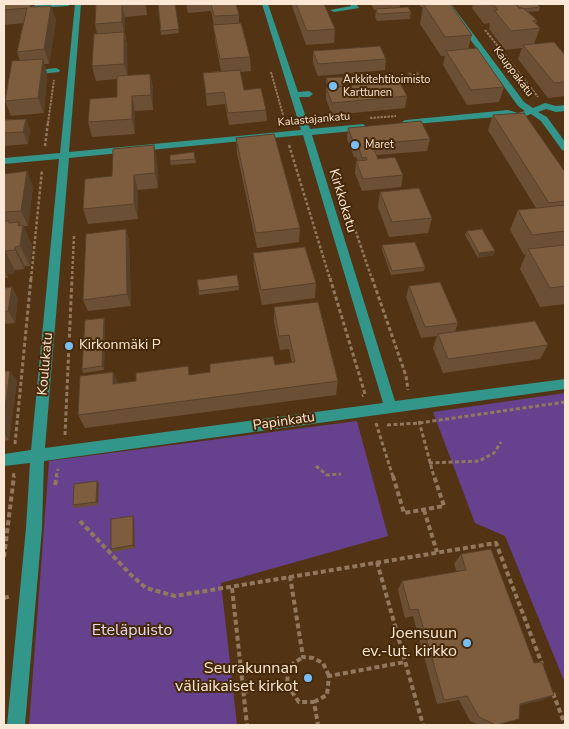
<!DOCTYPE html>
<meta charset="utf-8">
<style>
body{margin:0}
#map{position:relative;width:569px;height:729px;overflow:hidden;background:#523314;font-family:"Nunito Sans",sans-serif}
canvas{display:block}
.frame{position:absolute;inset:0;border:5px solid #fae7d6;pointer-events:none}
</style>
<div id="map">
<canvas width="569" height="729"></canvas>
<div class="frame"></div>
</div>
<script>
const context = document.querySelector('canvas').getContext('2d');
context.lineJoin = 'round';
function fillPath(path, color) {
  context.fillStyle = color;
  context.fill(path, 'evenodd');
}
function toPath(rows) {
  const path = new Path2D();
  for (const r of rows) {
    path.moveTo(r[0], r[1]);
    for (let i = 2; i < r.length; i += 2) path.lineTo(r[i], r[i + 1]);
  }
  return path;
}
function strokePath(path, color, width, dash) {
  context.strokeStyle = color;
  context.lineWidth = width;
  context.lineCap = dash ? 'butt' : 'round';
  context.setLineDash(dash || []);
  context.stroke(path);
}
function drawText(font, color, halo, rows, align = 'center') {
  context.font = font + ' "Nunito Sans",sans-serif';
  context.lineWidth = 4;
  context.setLineDash([]);
  context.textBaseline = 'middle';
  context.strokeStyle = halo;
  context.fillStyle = color;
  for (const [text, x, y, turn = 0] of rows) {
    context.save();
    context.translate(x, y);
    context.rotate((+turn || 0) * Math.PI / 180);
    context.textAlign = isNaN(turn) ? turn : align;
    if (halo) context.strokeText(text, 0, 0);
    context.fillText(text, 0, 0);
    context.restore();
  }
}
fillPath(toPath([
 [565,393,565,683,505,536,475,523,433,412],
 [357,421,388,536,221,583,237,725,29,725,49,461]
]), '#66428e');
strokePath(toPath([
 [485,30,538,97],
 [271,72,285,122],
 [370,118,396,116],
 [48,123,54,80]
]), '#92785e', 2, [2.5, 1]);
strokePath(toPath([
 [289,145,330,279],
 [45,146,48,122],
 [336,174,372,279],
 [31,279,42,170],
 [72,279,74,236]
]), '#92785e', 2.5, [3, 2]);
strokePath(toPath([
 [330,278,365,394,362,396],
 [372,278,406,376,408,390],
 [419,421,434,477],
 [376,423,393,477],
 [387,425,419,423,565,402],
 [65,435,72,278],
 [15,444,31,278],
 [429,463,479,461,494,453,501,442],
 [316,466,327,475,341,474],
 [13,477,14,473],
 [56,477,58,469]
]), '#92785e', 3, [4, 2.5]);
strokePath(toPath([
 [393,476,404,513,444,506,434,476],
 [55,485,57,476],
 [424,510,437,552],
 [80,521,130,574,146,588,175,596,496,543,542,664],
 [4,557,14,476],
 [377,562,423,725],
 [290,576,303,657,313,658,323,663,329,676],
 [232,588,247,725],
 [4,598,11,596],
 [287,685,299,702,314,702,318,725],
 [243,692,287,685,288,671,294,663,303,657],
 [553,693,565,725],
 [314,702,327,695,329,676,405,662]
]), '#92785e', 4, [5, 3]);
fillPath(toPath([
 [38,4,71,4,68,6,4,10,4,6,38,4],
 [75,4,81,4,69,152,301,130,262,4,268,4,298,92,309,91,313,94,309,97,299,97,310,129,363,124,367,127,363,130,312,135,395,401,565,379,565,389,44,461,42,528,25,725,7,725,26,528,30,463,4,466,4,454,31,450,59,159,4,164,4,158,60,153,75,4],
 [303,135,383,403,45,448,69,158,303,135],
 [350,4,356,4,359,8,334,12,330,10,351,6,350,4],
 [445,4,451,4,524,102,533,108,545,103,556,106,565,105,565,111,556,112,546,109,538,112,547,117,565,142,565,151,562,150,541,121,531,114,519,119,508,116,403,125,403,121,406,120,508,110,518,113,525,111,518,106,445,4],
 [56,68,60,70,59,72,31,75,27,73,31,71,56,68]
]), '#33968a');
fillPath(toPath([
 [4,4,34,4,35,7,51,6,56,20,49,64,44,64,47,73,44,113,11,116,5,101,20,61,17,52,23,23,4,25],
 [96,4,146,4,147,15,125,17,125,34,127,46,127,76,150,74,153,89,153,110,135,111,135,134,92,137,88,122,117,97,117,79,96,81,92,66,97,34,95,24],
 [158,4,175,4,179,33,161,35],
 [186,4,236,4,239,15,239,23,250,57,251,71,240,72,244,90,266,110,267,121,229,125,225,104,207,106,203,73,221,71,215,40,214,25,211,11,188,13],
 [292,4,340,4,324,5,335,29,334,43,306,45,292,6],
 [371,4,400,4,400,7,411,12,410,19,377,21,375,17,376,10,374,10],
 [419,4,450,4,472,35,468,49,504,87,499,102,467,105,443,65,445,56,441,56,420,24,423,7,421,7],
 [468,4,537,4,540,7,539,11,528,12,537,20,536,24,540,28,534,44,565,55,565,96,548,98,518,59,522,48,505,50,489,29,490,25,489,23,484,24,472,8,473,4],
 [313,51,386,59,385,70,318,76,313,63],
 [408,73,421,77,420,81,409,82,407,78],
 [326,78,347,86,407,96,405,108,332,115,326,99,326,88,328,88,326,82],
 [493,115,565,172,565,304,540,307,520,269,526,254,524,255,510,230,518,210,536,208,488,130],
 [26,119,30,130,28,144,4,146,4,120],
 [348,128,430,139,427,151,377,155,378,159,403,175,401,187,362,191,355,173,356,161,358,161,356,157,354,157,347,139],
 [236,138,300,228,299,242,257,248,237,153],
 [194,152,196,163,171,165,170,161],
 [157,160,158,188,138,190,138,219,88,224,83,209,112,176],
 [27,171,33,187,28,226,23,226,32,245,30,266,25,266,24,269,15,270,15,273,8,274,8,278,4,278,4,174],
 [380,192,432,218,428,233,389,237,378,207],
 [126,229,129,241,131,306,88,311,83,300],
 [467,231,494,255,478,258,465,235],
 [382,245,425,267,424,271,391,275,382,250],
 [253,253,316,283,315,298,262,305,254,268],
 [237,275,239,290,199,295,197,280],
 [409,286,458,323,455,332,548,345,540,359,443,373,433,348,437,336,421,338,406,297],
 [4,288,18,298,15,323,4,324],
 [274,307,338,381,336,395,85,428,78,415,113,372,118,384,292,363,289,349,280,350,274,322],
 [104,318,105,322,104,370,83,373,82,369],
 [4,371,17,381,9,440,4,441],
 [97,481,99,484,98,505,75,508,73,505],
 [133,516,134,519,135,548,113,552,111,549],
 [461,554,554,695,542,700,520,705,497,725,480,725,470,721,459,700,437,704,413,616,405,618,398,590,402,581,457,572,454,564]
]), '#6c5035');
fillPath(toPath([
 [31,4,34,4,37,12,30,7],
 [122,4,125,17,125,34,127,46,128,78,124,64,124,34,122,22],
 [145,4,146,4,147,15],
 [51,6,56,20,49,64,44,49],
 [43,59,47,73,44,113,38,98],
 [150,74,153,89,153,110,151,95],
 [132,96,135,111,135,134,132,119],
 [26,119,30,130,28,144,23,132],
 [154,145,157,160,158,188,155,173],
 [27,171,33,187,28,226,21,211],
 [134,175,138,190,138,219,134,204],
 [19,222,22,229,23,225,32,245,30,266,20,246,18,226],
 [126,229,129,241,131,306,127,294],
 [15,247,25,266,24,269,15,250],
 [5,251,15,270,15,273,8,274,8,278,4,270,4,254],
 [495,251,494,255,478,258,479,253],
 [12,287,18,298,15,323,8,311],
 [104,318,105,322,104,370,102,366],
 [10,371,17,381,9,440,4,433,4,414],
 [113,372,119,385,113,384],
 [97,481,99,484,98,505,96,502],
 [133,516,134,519,135,548,133,545],
 [554,695,542,700,510,708,520,704]
]), '#58412b');
const building = toPath([
 [4,4,31,4,30,7,51,6,44,49,17,52,27,8,4,10,4,4],
 [96,4,122,4,122,22,95,24,96,4],
 [158,4,175,4,179,29,161,31,158,4],
 [211,4,236,4,239,15,214,16,211,4],
 [296,4,324,4,335,29,307,31,296,4],
 [439,4,450,4,472,35,445,37,424,5,439,4],
 [488,4,516,4,519,8,523,8,537,20,533,21,540,28,511,31,494,10,498,10,494,5,489,5,488,4],
 [516,4,537,4,540,7,524,9,523,8,519,8,516,4],
 [408,7,411,12,378,14,376,9,408,7],
 [241,23,250,57,220,59,213,25,241,23],
 [124,32,124,64,92,66,94,34,124,32],
 [554,42,565,55,565,82,554,83,523,45,554,42],
 [380,46,386,59,318,64,313,51,380,46],
 [477,48,504,87,471,90,446,51,477,48],
 [43,59,38,98,5,101,12,61,43,59],
 [240,70,244,90,261,88,266,110,228,113,224,92,206,94,203,73,240,70],
 [418,72,421,77,410,78,408,73,418,72],
 [150,74,151,95,132,96,132,119,88,122,90,99,117,97,117,76,150,74],
 [342,77,347,86,330,87,326,78,342,77],
 [399,81,407,96,332,103,326,88,399,81],
 [524,113,565,172,565,201,549,203,493,115,524,113],
 [26,119,23,132,4,133,4,120,26,119],
 [421,121,430,139,372,144,378,159,395,157,403,175,363,179,356,161,367,160,366,157,362,158,358,145,355,146,348,128,421,121],
 [274,134,300,228,256,233,236,138,274,134],
 [154,145,155,173,134,175,134,204,83,209,85,179,112,176,113,149,154,145],
 [194,152,195,159,170,161,170,155,194,152],
 [27,171,21,211,4,212,4,174,27,171],
 [419,188,432,218,392,222,380,192,419,188],
 [565,205,565,231,532,235,518,210,565,205],
 [4,221,9,221,9,223,19,222,18,226,23,225,20,246,15,247,15,250,5,251,5,254,4,254,4,221],
 [126,229,127,294,83,300,86,234,126,229],
 [482,229,495,251,479,253,467,231,482,229],
 [415,242,425,267,392,271,382,245,415,242],
 [564,245,565,248,565,286,550,288,528,249,564,245],
 [305,247,316,283,261,290,253,253,305,247],
 [237,275,239,286,199,291,197,280,237,275],
 [440,282,458,323,425,327,409,286,440,282],
 [12,287,8,311,4,312,4,288,12,287],
 [318,302,338,381,78,415,80,376,113,372,113,384,136,381,136,373,188,366,189,375,210,372,210,364,273,356,275,365,295,362,289,335,279,336,274,307,318,302],
 [104,318,102,366,82,369,85,320,104,318],
 [535,321,548,345,448,359,438,334,535,321],
 [4,371,10,371,4,414,4,371],
 [97,481,96,502,73,505,74,484,97,481],
 [133,516,133,545,111,549,111,519,133,516],
 [491,549,534,663,542,662,554,695,520,704,519,719,496,725,479,717,467,696,444,700,418,609,410,610,402,581,466,570,461,554,491,549]
]);
fillPath(building, '#7e5d3e');
strokePath(building, '#58412b', 1);
for (const [x, y, r, color] of [
 [333,86,5,"#78bff7"],
 [355,145,5,"#78bff7"],
 [69,346,5,"#78bff7"],
 [467,643,5,"#78bff7"],
 [308,678,5,"#78bff7"]
]) {
  const dot = new Path2D();
  dot.arc(x, y, r, 0, 2 * Math.PI);
  context.fillStyle = color;
  context.fill(dot);
  strokePath(dot, '#472908', 2);
}
drawText('11px', '#fae7d6', '#472908', [
 ["Kauppakatu",513,72,53],
 ["Kalastajankatu",314,120,-5]
]);
drawText('11px', '#fae7d6', '#472908', [
 ["Arkkitehtitoimisto",343,80],
 ["Karttunen",343,93],
 ["Maret",365,145]
], 'left');
drawText('14px', '#fae7d6', '#472908', [
 ["Kirkkokatu",342,201,73],
 ["Koulukatu",46,364,-85],
 ["Papinkatu",284,422,-8]
]);
drawText('14px', '#fae7d6', '#472908', [
 ["Kirkonmäki P",79,346]
], 'left');
drawText('16px', '#e2d8f1', '#472908', [
 ["Eteläpuisto",132,631]
]);
drawText('16px', '#fae7d6', '#472908', [
 ["Joensuun",457,634],
 ["ev.-lut. kirkko",457,652],
 ["Seurakunnan",298,669],
 ["väliaikaiset kirkot",298,687]
], 'right');
</script>
